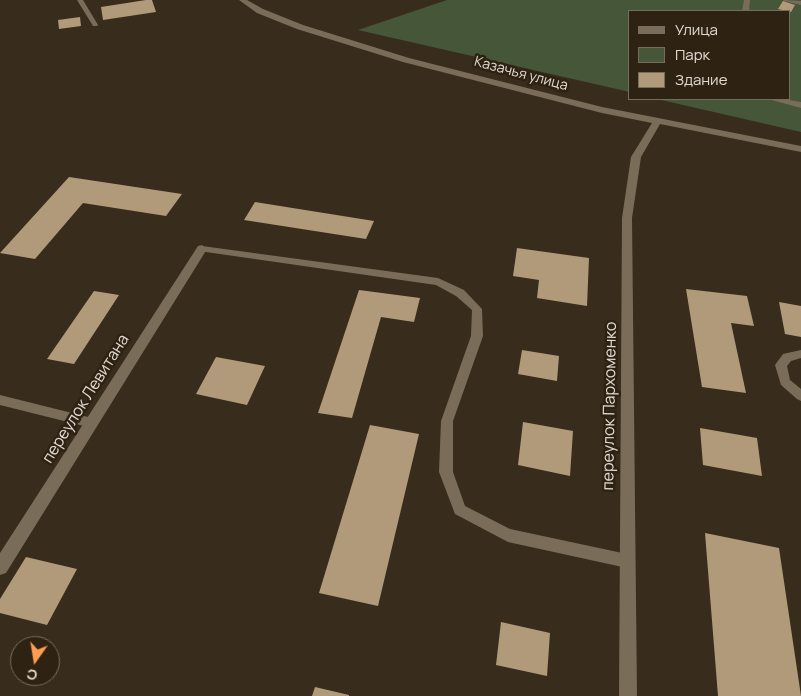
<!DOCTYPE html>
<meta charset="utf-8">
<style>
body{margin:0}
#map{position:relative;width:801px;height:696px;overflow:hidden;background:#382d1d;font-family:Manrope,sans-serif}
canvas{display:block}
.legend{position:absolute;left:628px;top:10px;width:162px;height:90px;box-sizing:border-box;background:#2e2313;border:1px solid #766c5f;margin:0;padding:6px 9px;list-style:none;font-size:15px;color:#e1dad0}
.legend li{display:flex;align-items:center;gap:10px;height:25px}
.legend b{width:25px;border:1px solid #766c5f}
.north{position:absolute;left:10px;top:636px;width:50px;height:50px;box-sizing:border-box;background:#2e2313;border:1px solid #766c5f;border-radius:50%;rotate:193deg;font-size:14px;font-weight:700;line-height:20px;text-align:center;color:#e1dad0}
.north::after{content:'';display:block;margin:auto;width:18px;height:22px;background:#fc9d53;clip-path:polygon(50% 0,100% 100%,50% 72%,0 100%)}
</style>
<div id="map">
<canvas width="801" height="696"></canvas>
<ul class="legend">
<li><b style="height:6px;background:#796d5a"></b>Улица</li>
<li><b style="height:14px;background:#465639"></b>Парк</li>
<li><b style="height:14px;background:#b19a79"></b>Здание</li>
</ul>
<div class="north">С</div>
</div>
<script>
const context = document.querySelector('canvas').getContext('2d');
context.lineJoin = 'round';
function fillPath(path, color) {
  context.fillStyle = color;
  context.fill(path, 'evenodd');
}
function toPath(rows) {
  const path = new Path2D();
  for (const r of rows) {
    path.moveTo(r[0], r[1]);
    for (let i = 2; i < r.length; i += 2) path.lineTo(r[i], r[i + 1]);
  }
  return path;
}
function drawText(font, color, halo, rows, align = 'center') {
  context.font = font + ' Manrope,sans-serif';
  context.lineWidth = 5;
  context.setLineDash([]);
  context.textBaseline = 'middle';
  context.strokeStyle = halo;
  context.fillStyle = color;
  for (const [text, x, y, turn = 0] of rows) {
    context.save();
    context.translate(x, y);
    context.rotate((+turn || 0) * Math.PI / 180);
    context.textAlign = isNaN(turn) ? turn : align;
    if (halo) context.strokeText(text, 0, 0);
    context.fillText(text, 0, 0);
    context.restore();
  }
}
fillPath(toPath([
 [447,0,801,0,801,132,657,99,790,99,790,11,630,11,630,92,358,30]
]), '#465639');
fillPath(toPath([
 [146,0,152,0,156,12,103,20,101,7],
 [783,1,795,5,791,12,778,9],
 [80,17,81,26,59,29,58,20],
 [69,177,182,194,166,216,83,203,35,259,0,253],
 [255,202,374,221,366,239,244,220],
 [517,248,589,258,587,306,537,298,539,280,513,276],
 [686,289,747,296,754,326,731,323,746,393,702,387],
 [359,290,420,298,414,322,381,317,352,418,318,413],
 [94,291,119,295,74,364,47,359],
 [779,302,801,306,801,337,785,334],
 [522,350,559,356,557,381,518,374],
 [216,357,265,366,247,405,196,394],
 [523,422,573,431,570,476,518,465],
 [370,425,419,434,378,606,319,593],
 [700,428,757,438,762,476,703,465],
 [705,533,779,548,801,696,718,696],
 [26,557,77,569,47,625,0,613,0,599],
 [501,622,550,633,547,676,496,665],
 [315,687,349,695,349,696,312,696]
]), '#b19a79');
fillPath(toPath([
 [77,0,83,0,98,25,97,26,93,26,77,0],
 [202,246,438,278,464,290,482,309,483,336,453,421,453,472,465,506,510,529,627,554,632,556,634,561,632,566,627,568,508,542,455,514,439,472,441,421,471,336,472,310,456,296,436,285,199,251,197,249,199,247,202,246],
 [801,350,801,358,791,361,787,366,790,380,801,389,801,401,797,399,781,385,775,365,783,354,801,350],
 [0,395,96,419,98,423,96,427,92,428,0,405,0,395]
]), '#796d5a');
fillPath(toPath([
 [239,0,247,0,263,9,303,25,409,58,602,107,801,146,801,152,660,124,641,157,632,218,637,696,619,696,622,218,631,157,652,123,602,113,403,62,297,29,257,13,239,0],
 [744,0,750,0,749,11,742,11,744,0],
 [783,0,801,1,801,5,784,1,783,0],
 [768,99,783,99,801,102,801,108,768,99],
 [202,245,207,249,6,573,0,575,0,553,198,246,202,245]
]), '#796d5a');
drawText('14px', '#e1dad0', '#2e2313', [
 ["Казачья улица",521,74,15]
]);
drawText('16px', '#e1dad0', '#2e2313', [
 ["переулок Левитана",86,399,-58],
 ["переулок Пархоменко",610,406,-89]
]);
</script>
